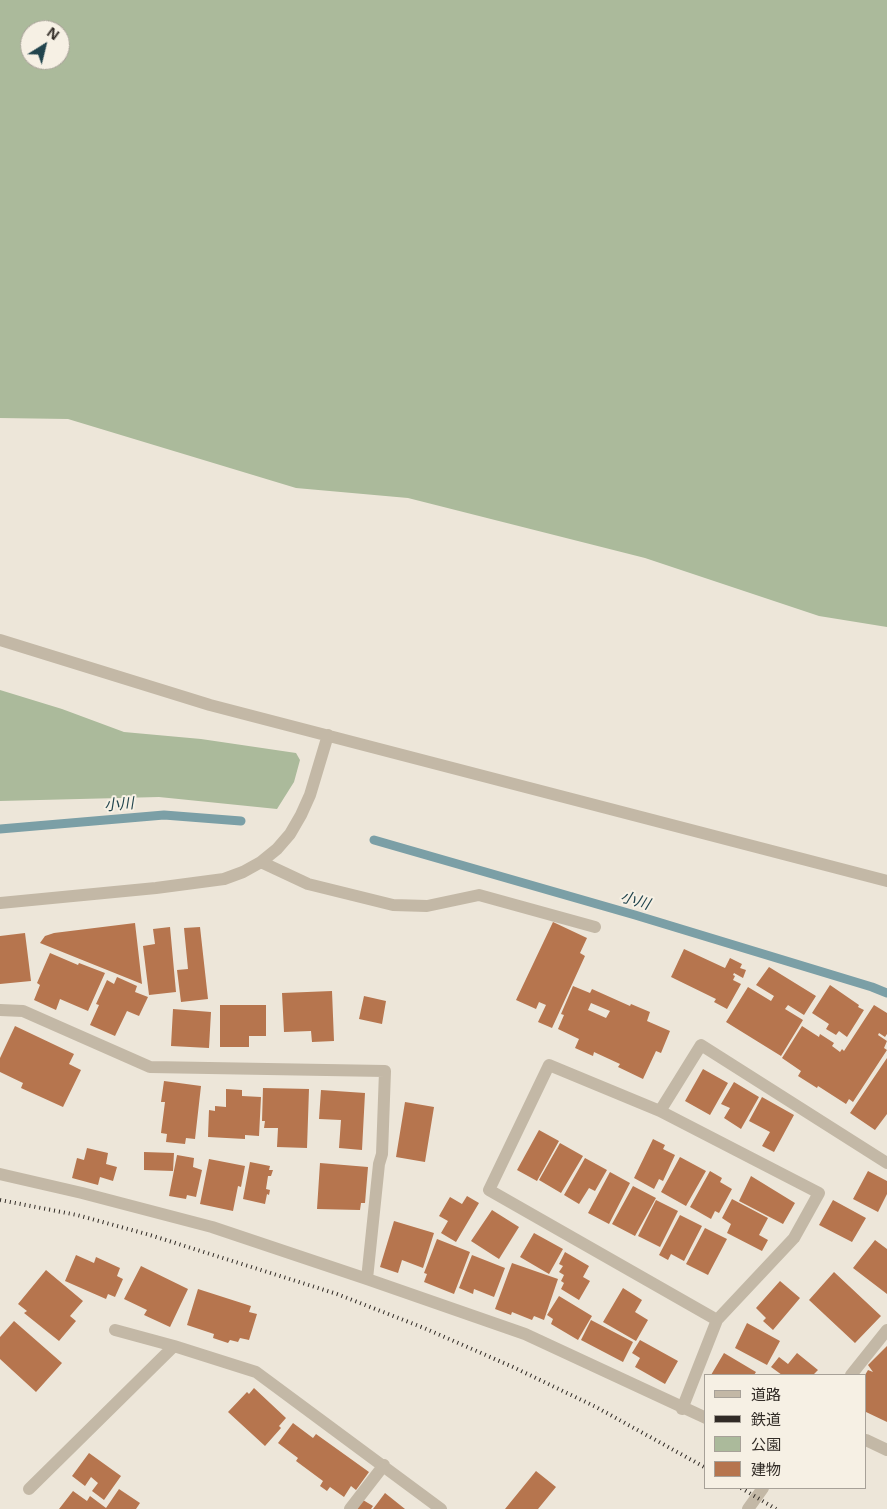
<!DOCTYPE html>
<meta charset="utf-8">
<style>
body{margin:0}
#map{position:relative;width:887px;height:1509px;overflow:hidden;background:#ede6d9;font-family:"Open Sans","Noto Sans JP",sans-serif}
canvas{display:block}
.legend{position:absolute;left:704px;top:1374px;width:162px;height:115px;box-sizing:border-box;background:#f6f0e4;border:1px solid #a7a198;margin:0;padding:6px 9px;list-style:none;font-size:15px;color:#312b26}
.legend li{display:flex;align-items:center;gap:10px;height:25px}
.legend b{width:25px;border:1px solid #a7a198}
.north{position:absolute;left:20px;top:20px;width:50px;height:50px;box-sizing:border-box;background:#f6f0e4;border:1px solid #a7a198;border-radius:50%;rotate:36deg;font-size:14px;font-weight:700;line-height:20px;text-align:center;color:#312b26}
.north::after{content:'';display:block;margin:auto;width:18px;height:22px;background:#21444d;clip-path:polygon(50% 0,100% 100%,50% 72%,0 100%)}
</style>
<div id="map">
<canvas width="887" height="1509"></canvas>
<ul class="legend">
<li><b style="height:6px;background:#c3b8a6"></b>道路</li>
<li><b style="height:6px;background:#312b26"></b>鉄道</li>
<li><b style="height:14px;background:#abba9b"></b>公園</li>
<li><b style="height:14px;background:#b6754e"></b>建物</li>
</ul>
<div class="north">N</div>
</div>
<script>
const context = document.querySelector('canvas').getContext('2d');
context.lineJoin = 'round';
function fillPath(path, color) {
  context.fillStyle = color;
  context.fill(path, 'evenodd');
}
function toPath(rows) {
  const path = new Path2D();
  for (const r of rows) {
    path.moveTo(r[0], r[1]);
    for (let i = 2; i < r.length; i += 2) path.lineTo(r[i], r[i + 1]);
  }
  return path;
}
function strokePath(path, color, width, dash) {
  context.strokeStyle = color;
  context.lineWidth = width;
  context.lineCap = dash ? 'butt' : 'round';
  context.setLineDash(dash || []);
  context.stroke(path);
}
function drawText(font, color, halo, rows, align = 'center') {
  context.font = font + ' "Open Sans","Noto Sans JP",sans-serif';
  context.lineWidth = 4;
  context.setLineDash([]);
  context.textBaseline = 'middle';
  context.strokeStyle = halo;
  context.fillStyle = color;
  for (const [text, x, y, turn = 0] of rows) {
    context.save();
    context.translate(x, y);
    context.rotate((+turn || 0) * Math.PI / 180);
    context.textAlign = isNaN(turn) ? turn : align;
    if (halo) context.strokeText(text, 0, 0);
    context.fillText(text, 0, 0);
    context.restore();
  }
}
fillPath(toPath([
 [0,0,887,0,887,627,819,616,645,558,408,498,296,488,68,419,0,418],
 [30,30,60,30,60,60,30,60],
 [0,690,62,709,124,732,201,739,296,753,300,760,294,782,277,809,159,797,0,801]
]), '#abba9b');
strokePath(toPath([
 [0,829,164,815,241,821],
 [374,840,635,915,872,987,887,993]
]), '#7b9fa6', 9);
fillPath(toPath([
 [553,922,587,938,580,953,585,956,552,1028,538,1022,546,1005,539,1002,536,1009,516,1000],
 [135,923,142,984,40,943,45,936,54,933],
 [170,927,176,992,149,995,143,946,155,944,153,929],
 [200,927,208,999,181,1002,177,970,188,969,184,928],
 [25,933,31,981,0,984,0,936],
 [684,949,725,968,730,958,742,964,740,968,746,970,743,978,734,973,733,975,735,976,733,980,741,984,727,1009,714,1002,716,999,671,977],
 [50,953,78,965,79,963,105,973,88,1011,60,999,56,1010,34,1000,40,985,37,983],
 [769,967,816,996,804,1015,788,1005,785,1009,803,1020,781,1056,726,1022,748,987,771,1001,774,996,756,985],
 [117,977,137,986,135,992,148,997,139,1016,127,1011,115,1036,90,1025,99,1005,96,1004,107,980,114,984],
 [830,985,859,1005,858,1007,864,1010,847,1037,839,1031,836,1035,826,1029,829,1024,812,1013],
 [573,986,590,993,592,989,630,1006,631,1004,650,1012,647,1021,670,1031,661,1053,656,1051,643,1079,618,1067,620,1064,594,1052,593,1056,575,1048,579,1039,558,1029,564,1015,561,1014],
 [591,1003,610,1011,606,1018,588,1010],
 [332,991,334,1041,312,1042,311,1031,284,1032,282,993],
 [364,996,386,1001,382,1024,359,1019],
 [220,1005,266,1005,266,1036,249,1036,249,1047,220,1047],
 [874,1005,887,1013,887,1034,885,1037,879,1033,878,1035,887,1041,884,1048,887,1050,853,1102,849,1099,846,1104,818,1086,817,1088,798,1076,801,1071,782,1058,802,1026,819,1037,820,1034,834,1043,832,1046,840,1052,842,1049,844,1051],
 [173,1009,211,1012,209,1048,171,1046],
 [15,1026,74,1054,69,1064,81,1070,63,1107,21,1088,23,1083,0,1072,0,1058],
 [887,1058,887,1114,875,1130,850,1113],
 [703,1069,728,1083,710,1115,685,1101],
 [164,1081,201,1086,195,1139,186,1138,185,1144,166,1142,167,1134,161,1133,165,1102,161,1102],
 [734,1082,759,1097,741,1129,724,1118,730,1108,721,1104],
 [263,1088,309,1089,307,1148,277,1147,278,1128,264,1128,265,1121,262,1121],
 [226,1089,242,1090,242,1096,261,1097,259,1136,245,1135,245,1139,208,1137,209,1110,215,1111,215,1106,226,1107],
 [321,1090,365,1093,362,1150,339,1148,341,1120,319,1119],
 [762,1097,794,1115,774,1152,762,1146,770,1132,749,1121],
 [405,1102,434,1107,425,1162,396,1157],
 [539,1130,559,1141,537,1181,517,1170],
 [653,1139,665,1145,663,1149,675,1155,663,1181,659,1179,654,1189,634,1178],
 [560,1143,583,1156,561,1193,539,1180],
 [87,1148,108,1153,106,1164,117,1167,113,1181,100,1177,98,1185,72,1178,77,1158,84,1160],
 [144,1152,174,1153,173,1171,144,1170],
 [177,1155,194,1158,193,1167,202,1170,196,1197,187,1195,186,1199,169,1196],
 [680,1157,706,1171,686,1206,661,1192],
 [585,1158,607,1170,595,1191,589,1188,579,1204,564,1195],
 [209,1159,245,1166,241,1187,238,1186,233,1211,200,1204],
 [250,1162,270,1166,269,1170,273,1170,271,1176,268,1176,266,1189,270,1190,269,1195,267,1194,265,1204,243,1199],
 [320,1163,368,1167,365,1203,361,1203,360,1210,317,1209],
 [710,1171,722,1178,720,1182,732,1189,719,1213,715,1211,711,1219,690,1207],
 [868,1171,887,1181,887,1194,878,1212,853,1199],
 [610,1172,630,1183,609,1224,588,1213],
 [751,1176,795,1203,783,1224,739,1201],
 [633,1186,656,1198,635,1236,612,1224],
 [467,1196,479,1203,456,1242,441,1233,448,1221,439,1216,450,1197,462,1204],
 [732,1199,768,1218,759,1235,768,1240,762,1251,727,1233,731,1224,722,1218],
 [656,1200,678,1211,660,1247,638,1236],
 [833,1200,866,1218,852,1242,819,1225],
 [492,1210,519,1227,499,1259,471,1241],
 [680,1215,702,1226,684,1261,671,1254,668,1260,659,1255],
 [394,1221,434,1233,423,1268,402,1260,398,1273,380,1267],
 [705,1228,727,1239,708,1275,686,1264],
 [534,1233,563,1249,549,1274,520,1257],
 [437,1239,470,1252,454,1294,424,1282,427,1274,424,1273],
 [875,1240,887,1249,887,1294,853,1268],
 [565,1252,589,1266,583,1277,590,1281,579,1300,561,1289,564,1283,561,1281,564,1275,559,1272,563,1266,559,1264],
 [76,1255,94,1263,96,1257,120,1268,117,1276,123,1279,115,1297,108,1294,106,1299,65,1281],
 [472,1255,505,1268,494,1297,474,1289,473,1294,459,1288],
 [512,1263,558,1279,544,1320,534,1316,532,1320,512,1312,511,1315,495,1309],
 [141,1266,188,1289,170,1327,144,1315,147,1310,124,1299],
 [46,1270,83,1301,70,1316,76,1321,59,1341,24,1313,27,1311,18,1304],
 [834,1272,881,1316,855,1343,809,1300],
 [780,1281,800,1298,773,1330,763,1321,766,1318,756,1308],
 [623,1288,642,1300,635,1312,648,1320,636,1341,603,1322],
 [198,1289,251,1306,249,1312,257,1314,249,1340,240,1338,238,1342,230,1340,228,1343,213,1338,214,1334,187,1325],
 [559,1296,592,1316,578,1340,551,1324,553,1319,547,1315],
 [591,1320,633,1342,623,1362,581,1340],
 [14,1321,62,1363,36,1392,0,1359,0,1337],
 [747,1323,780,1341,767,1365,735,1348],
 [640,1340,678,1361,665,1384,635,1367,640,1358,632,1353],
 [887,1346,887,1422,866,1412,865,1375,868,1370,873,1372,868,1365],
 [724,1353,756,1372,754,1375,711,1375],
 [797,1353,818,1370,813,1375,782,1375,771,1367,779,1357,788,1364],
 [254,1388,286,1418,279,1426,281,1428,265,1446,228,1412,247,1392,249,1394],
 [293,1423,313,1438,316,1434,369,1472,356,1490,351,1486,344,1497,330,1487,327,1491,320,1486,323,1481,296,1461,298,1458,278,1443],
 [89,1453,121,1476,104,1500,92,1491,98,1483,91,1477,85,1486,72,1476],
 [536,1471,556,1487,538,1509,505,1509],
 [119,1489,140,1503,136,1509,59,1509,73,1491,87,1501,90,1496,106,1508],
 [385,1493,405,1509,373,1509],
 [363,1500,373,1506,371,1509,357,1509]
]), '#b6754e');
strokePath(toPath([
 [0,640,210,705,887,881],
 [261,862,308,884,393,905,427,906,479,895,595,927],
 [0,903,156,888,224,879,243,872,261,862,277,849,290,834,301,815,310,795,328,735],
 [0,1010,23,1011,150,1067,385,1071,382,1154,379,1164,367,1279],
 [660,1111,701,1045,887,1163],
 [0,1174,82,1193,212,1227,367,1279,525,1334,706,1418],
 [115,1330,174,1346,256,1372,441,1509],
 [851,1375,887,1330],
 [682,1409,717,1320,489,1190,549,1065,660,1111,819,1193,794,1238,717,1320],
 [866,1440,887,1450],
 [29,1489,174,1346],
 [350,1509,384,1465],
 [748,1509,763,1488]
]), '#c3b8a6', 12);
strokePath(toPath([
 [0,1200,77,1215,150,1235,337,1294,424,1328,513,1367,596,1407,706,1468],
 [741,1488,776,1509]
]), '#312b26', 4, [1, 4]);
drawText('italic 15px', '#21444d', '#f6f0e4', [
 ["小川",119,805,-5],
 ["小川",635,901,17]
]);
</script>
